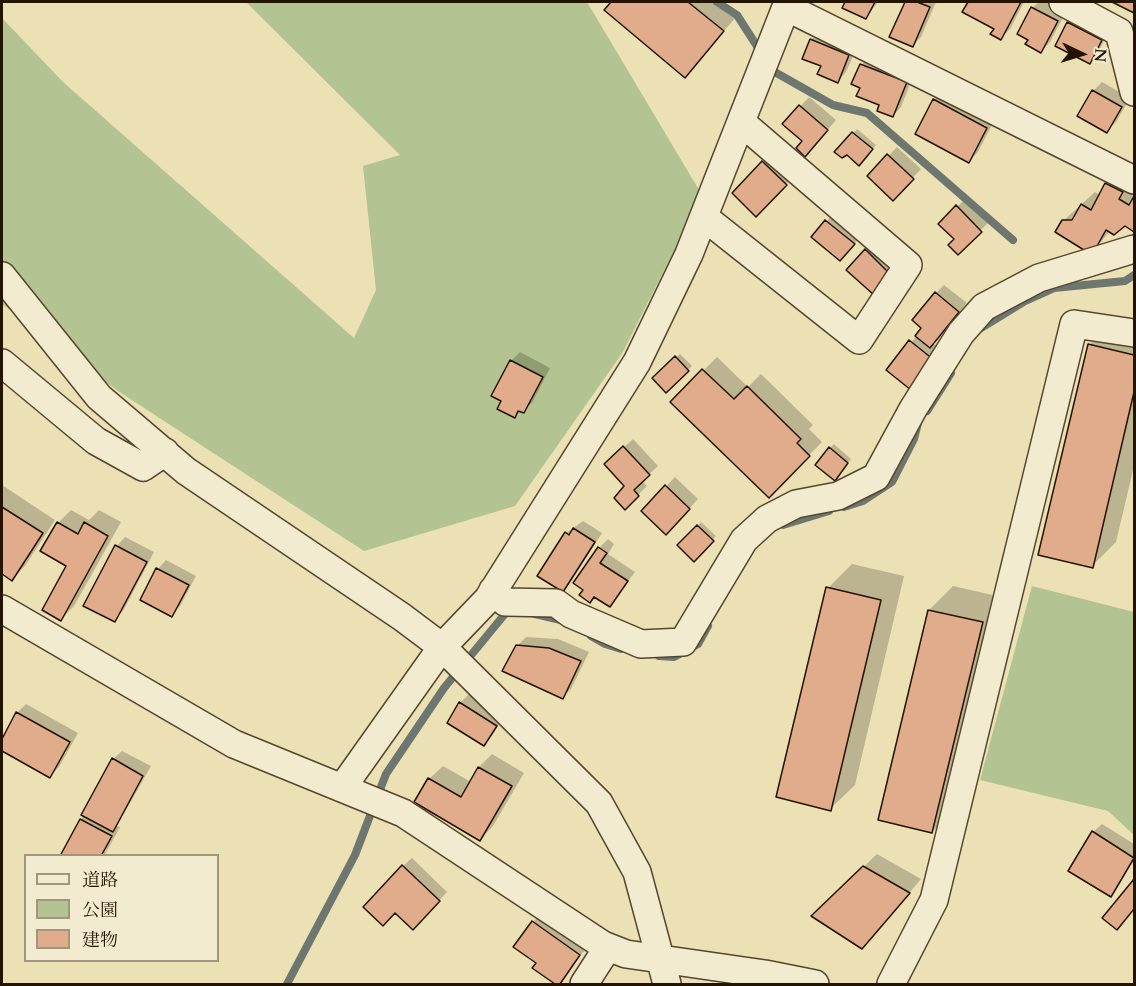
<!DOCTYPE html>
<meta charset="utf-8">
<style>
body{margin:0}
#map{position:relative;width:1136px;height:986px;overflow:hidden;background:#ece0b5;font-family:Cardo,"Noto Serif JP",serif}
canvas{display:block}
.frame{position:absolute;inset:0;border:3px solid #231301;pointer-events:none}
.legend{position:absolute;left:24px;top:854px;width:195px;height:108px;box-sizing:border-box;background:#f3ebcf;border:2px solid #a0957d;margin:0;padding:8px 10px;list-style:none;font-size:18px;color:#231301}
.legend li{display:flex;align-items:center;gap:12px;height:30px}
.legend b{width:30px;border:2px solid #a0957d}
.north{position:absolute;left:1052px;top:24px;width:60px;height:60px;-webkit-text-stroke:4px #f3ebcf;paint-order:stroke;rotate:94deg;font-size:16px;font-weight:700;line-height:24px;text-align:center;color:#231301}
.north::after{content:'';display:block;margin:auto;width:21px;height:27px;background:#231301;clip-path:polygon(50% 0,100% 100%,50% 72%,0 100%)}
</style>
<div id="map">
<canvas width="1136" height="986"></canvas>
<div class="frame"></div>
<ul class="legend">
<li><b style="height:8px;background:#f3ebcf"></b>道路</li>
<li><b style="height:16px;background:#b3c391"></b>公園</li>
<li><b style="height:16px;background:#e0ac8b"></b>建物</li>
</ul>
<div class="north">N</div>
</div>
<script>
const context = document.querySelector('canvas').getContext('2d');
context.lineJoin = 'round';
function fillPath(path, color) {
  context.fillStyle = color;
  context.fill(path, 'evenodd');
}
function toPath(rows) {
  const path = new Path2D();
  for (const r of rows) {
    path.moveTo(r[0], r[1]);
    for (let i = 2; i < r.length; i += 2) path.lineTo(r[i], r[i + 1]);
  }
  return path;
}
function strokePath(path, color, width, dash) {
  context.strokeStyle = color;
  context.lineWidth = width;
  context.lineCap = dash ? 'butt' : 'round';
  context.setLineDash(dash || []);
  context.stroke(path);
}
fillPath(toPath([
 [246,2,587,2,702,195,623,352,515,506,364,551,118,391,2,304,2,18,63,82,354,338,376,290,363,166,400,155],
 [1032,586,1134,612,1134,835,1108,811,980,780]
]), '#b3c391');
fillPath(toPath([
 [613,2,717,2,736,17,685,76,606,10],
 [847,2,878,2,866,18,844,8],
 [906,2,936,2,921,37,912,46,891,36],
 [970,2,1024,2,1010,29,1001,38,996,28,964,12],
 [1039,2,1046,2,1066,12,1050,42,1041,51,1030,39,1032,8],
 [1077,14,1109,31,1098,53,1090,62,1068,23],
 [820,32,857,47,846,72,838,81,822,65,811,40],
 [870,56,914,74,901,107,893,116,861,87,861,65],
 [1102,82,1130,98,1116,122,1107,131,1093,91],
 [943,91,995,119,978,152,969,161,934,100],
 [809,97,836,120,814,146,784,124],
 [857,129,876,145,863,160,837,152],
 [897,147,921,169,893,199,869,176],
 [772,154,794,176,756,215,734,193],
 [1119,170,1134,187,1134,230,1124,224,1110,231,1092,253,1063,221,1095,192,1100,195,1106,184],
 [966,198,989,222,958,252,956,239,940,224],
 [835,212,862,235,848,251,813,237],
 [874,242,898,264,882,284,866,251],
 [944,285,967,303,933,343,942,350,910,388,888,370,920,332,936,293],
 [1114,321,1134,326,1134,466,1116,542,1092,566,1089,345],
 [520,352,550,368,532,403,514,416,503,400,511,361],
 [680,354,692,366,666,391,654,379],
 [717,357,748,387,761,374,813,425,809,429,822,442,769,496,672,402],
 [633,439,658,466,642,481,647,486,625,508,626,486,606,464],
 [834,444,851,459,839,475,830,448],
 [675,477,698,499,675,524,643,511],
 [2,485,55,520,25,566,12,579,2,572],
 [71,510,89,520,99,510,121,522,74,606,61,619,68,565,58,523],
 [583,521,602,533,571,582,562,590,566,533],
 [701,522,716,536,694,559,679,545],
 [125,537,154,552,123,611,114,620,85,605,117,546],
 [608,539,614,544,608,554,635,572,610,605,596,596,590,601,585,589,599,548],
 [166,560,196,576,180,606,172,615,158,569],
 [852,564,904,576,855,785,830,809,828,588],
 [953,586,1006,598,956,807,932,832,929,610],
 [526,637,558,639,589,652,571,689,562,698,517,646],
 [469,694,504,717,484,745,460,703],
 [26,704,78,733,59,767,50,776,2,749,2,742,17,713],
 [122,751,151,766,117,826,120,827,104,856,62,856,113,759],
 [492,754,524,773,493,826,480,839,429,779,443,766,471,782,479,767],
 [1102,824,1134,844,1134,861,1110,895,1093,832],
 [877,854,921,879,875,934,813,916],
 [412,858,447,892,422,919,403,866],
 [542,913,588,946,558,984,534,968,538,962,533,922]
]), '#0003');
strokePath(toPath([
 [717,2,737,15,762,54],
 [769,64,773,71,833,105,867,113,1013,240],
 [981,328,1025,301,1054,288,1125,281,1134,275],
 [927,411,951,373],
 [844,507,863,501,892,482,914,439,918,423],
 [783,525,829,511],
 [535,614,565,621],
 [591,636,605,644,621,649],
 [659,656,674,657,698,644,708,626],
 [287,984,355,855,386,774,444,688,509,609]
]), '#6d7770', 8);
const building = toPath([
 [611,2,688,2,724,31,685,78,604,10,611,2],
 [845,2,875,2,866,19,842,8,845,2],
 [905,2,917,2,930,7,913,47,889,37,905,2],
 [968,2,1021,2,1001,40,990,34,994,29,962,12,968,2],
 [1112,2,1134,2,1134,13,1112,2],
 [1031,7,1058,21,1041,53,1025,44,1028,40,1017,34,1031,7],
 [1067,22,1102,40,1090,64,1055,46,1067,22],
 [810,39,849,55,838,83,817,74,821,66,802,59,810,39],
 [860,64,907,82,893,117,877,111,879,105,856,96,860,88,851,84,860,64],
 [1092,90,1122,107,1107,133,1077,116,1092,90],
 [933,99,987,128,969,163,915,134,933,99],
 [799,105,828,130,805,157,796,148,802,141,782,124,799,105],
 [852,132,873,149,859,166,847,155,842,158,834,152,852,132],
 [887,154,914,179,893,201,867,176,887,154],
 [762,161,787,185,756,217,732,193,762,161],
 [1105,183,1123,192,1119,199,1129,205,1134,196,1134,232,1125,226,1114,235,1106,230,1092,255,1055,232,1062,220,1072,220,1081,204,1091,210,1105,183],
 [956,205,982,232,958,255,948,245,954,239,938,224,956,205],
 [825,220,855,244,840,261,811,237,825,220],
 [865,249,890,274,874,295,846,270,865,249],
 [935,292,959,312,930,348,915,336,921,328,912,320,935,292],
 [909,340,934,360,911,390,886,370,909,340],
 [1088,344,1134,355,1134,392,1093,568,1038,555,1088,344],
 [675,356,689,371,666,393,652,378,675,356],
 [510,360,543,377,524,413,518,411,515,418,497,409,501,401,491,396,510,360],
 [702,369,734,399,747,386,801,439,797,443,810,456,769,498,670,402,702,369],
 [623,446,650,475,634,490,639,496,625,510,614,498,624,486,604,464,623,446],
 [829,447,848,463,835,481,815,465,829,447],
 [665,485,690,509,666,535,641,511,665,485],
 [2,507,43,533,12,581,2,574,2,507],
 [57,522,78,534,84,522,108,536,61,621,42,610,66,566,40,551,57,522],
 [697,525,714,541,694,562,677,545,697,525],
 [573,528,595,542,563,592,537,576,565,532,569,535,573,528],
 [115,545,147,562,115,622,83,606,115,545],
 [598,547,607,553,600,563,628,581,610,607,594,597,590,603,579,595,583,590,573,583,598,547],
 [156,568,189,585,172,617,140,600,156,568],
 [826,587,881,600,831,811,776,797,826,587],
 [928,610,983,622,932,833,878,820,928,610],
 [516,645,549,648,581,661,563,699,502,671,516,645],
 [459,702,497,726,484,746,447,723,459,702],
 [16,712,70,742,50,778,2,751,2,739,16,712],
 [112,758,143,776,113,832,81,815,112,758],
 [478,767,512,786,480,841,414,802,428,778,461,797,478,767],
 [80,819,112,836,101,856,60,856,80,819],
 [1092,831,1134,858,1111,897,1068,871,1092,831],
 [402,865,440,901,413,930,395,913,383,926,363,907,402,865],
 [863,866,910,893,862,949,811,916,863,866],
 [1134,879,1134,909,1117,930,1102,918,1134,879],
 [532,921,580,955,560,984,555,984,532,968,536,963,513,947,532,921]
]);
fillPath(building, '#e0ac8b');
strokePath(building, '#231301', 1.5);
const minor = toPath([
 [1063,2,1119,32,1134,92],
 [786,7,1134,180],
 [704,217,859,340,908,265,741,122],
 [2,276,99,397,186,471,402,617,442,647,599,803,637,872,667,984],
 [2,363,96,441,143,467,165,452],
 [493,590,505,602,556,603,571,614,641,644,683,642,744,540,767,519,796,504,838,496,876,477,913,409,961,333,984,307,1039,278,1134,249],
 [2,609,234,744,403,813,603,945,626,954,765,974,815,984],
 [342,788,442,647,488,599,637,362,689,254,788,2],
 [584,984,608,947],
 [891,984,934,900,1074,324,1134,333]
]);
strokePath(minor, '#55462e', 30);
strokePath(minor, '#f3ebcf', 27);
</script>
